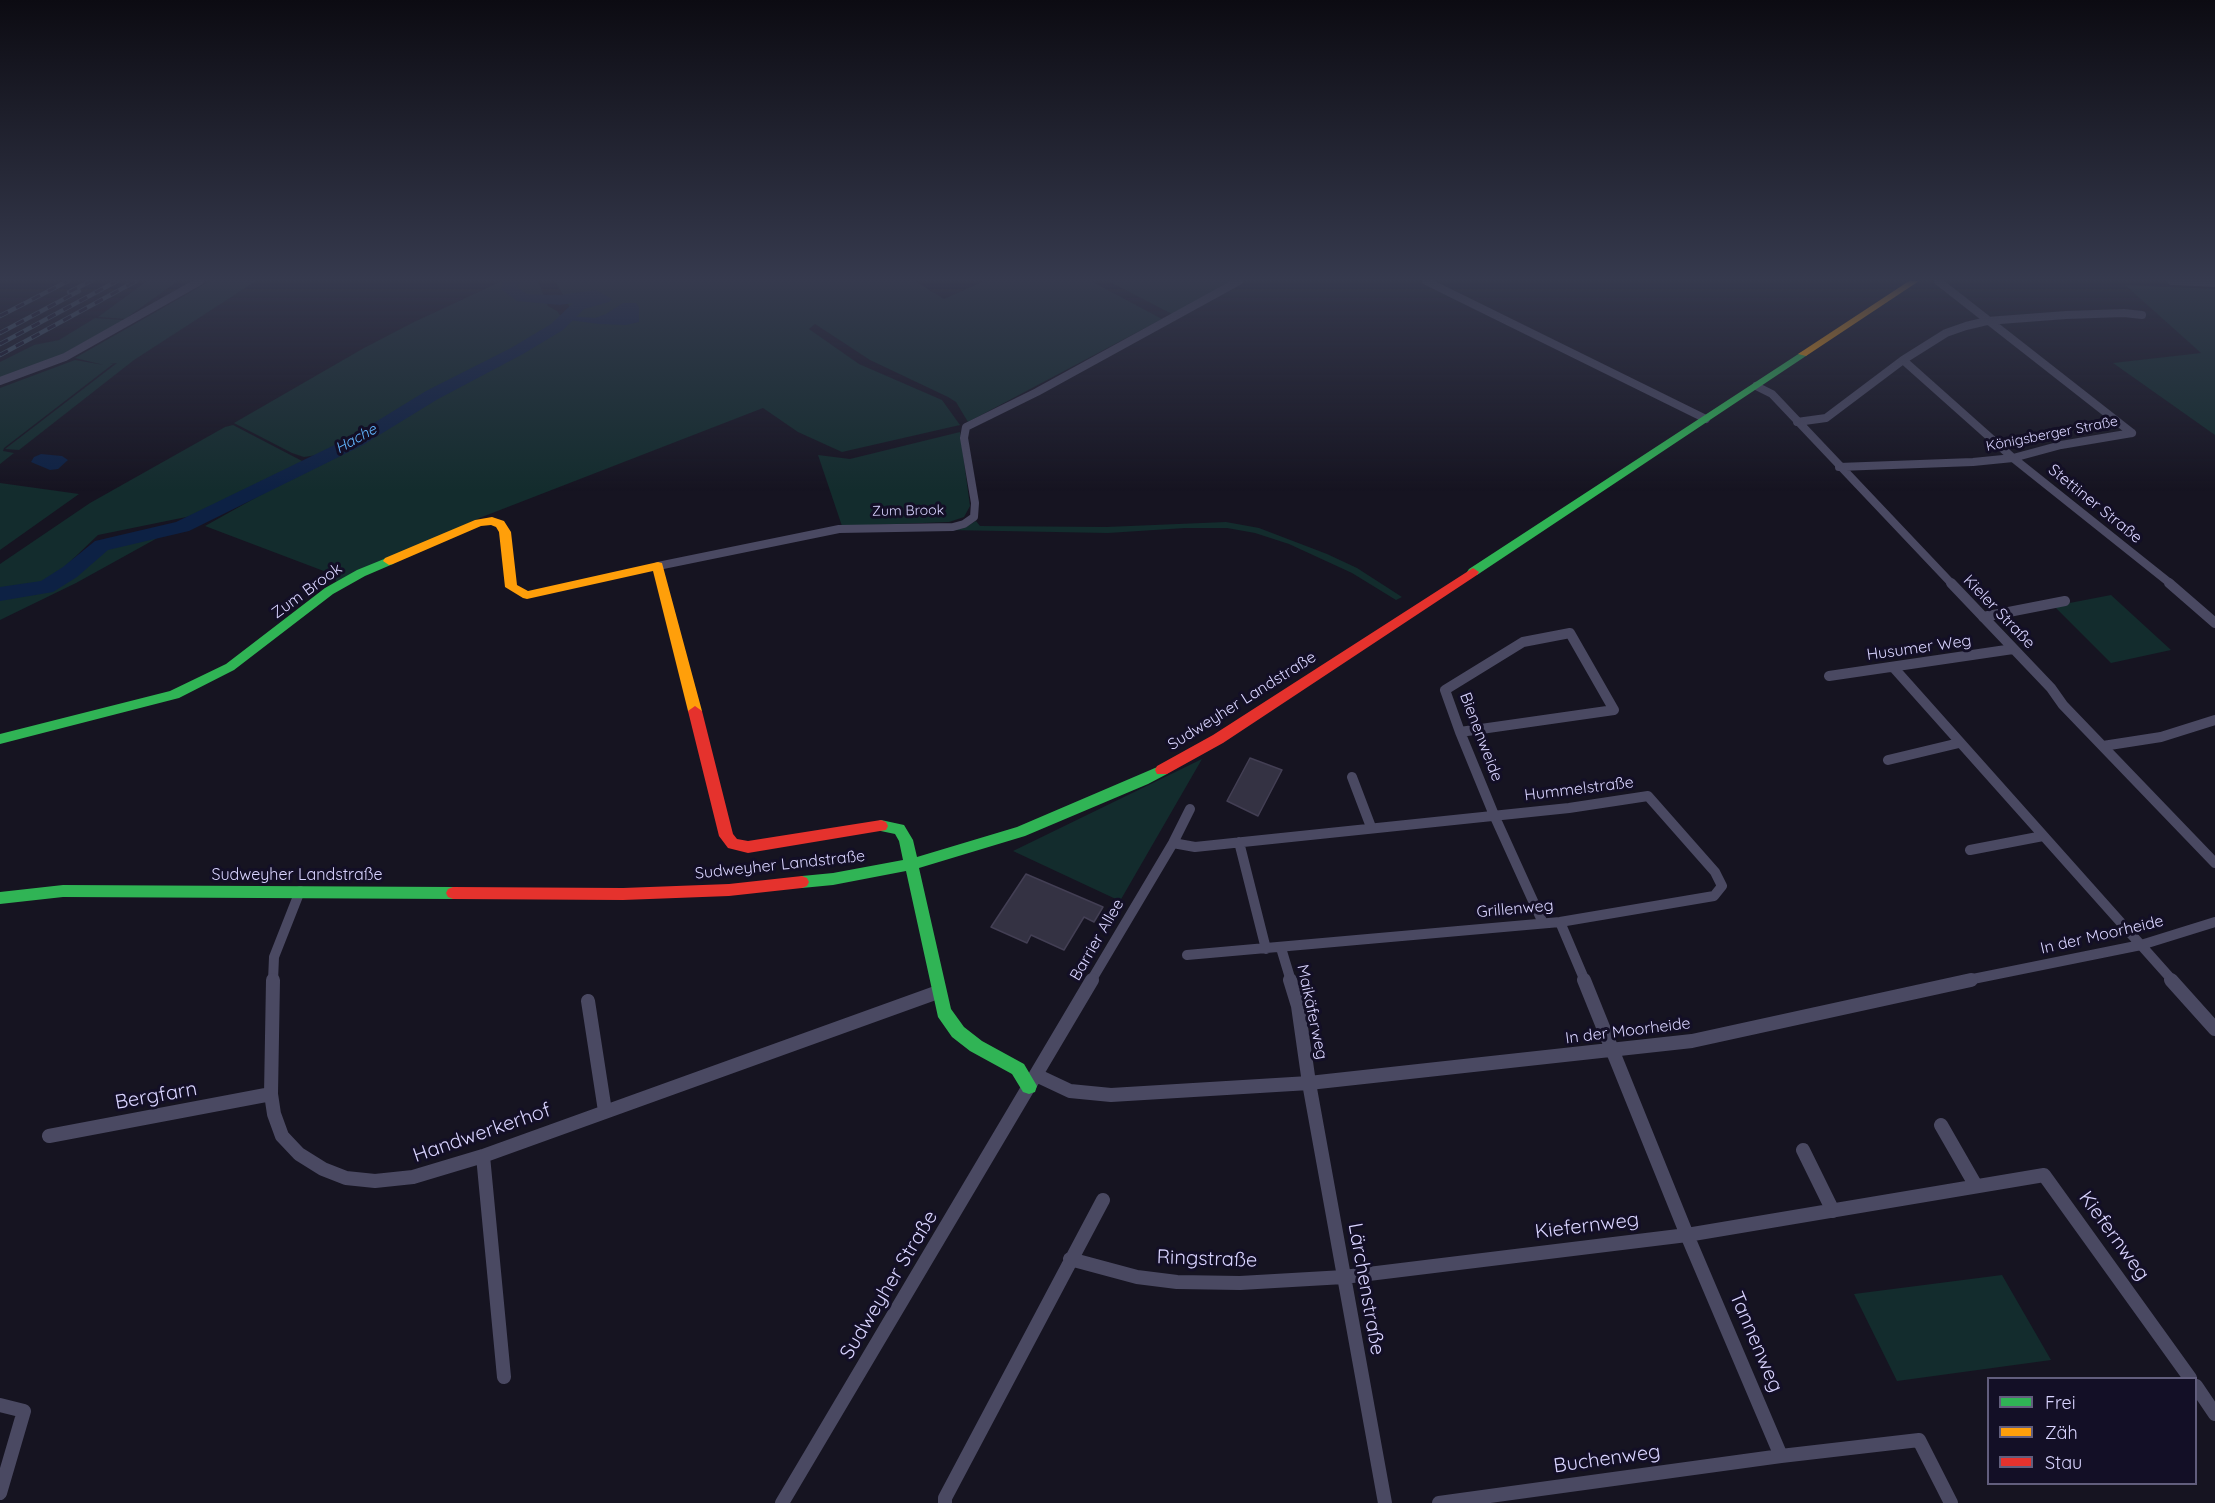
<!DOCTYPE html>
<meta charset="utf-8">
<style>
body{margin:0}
#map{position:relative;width:2215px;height:1503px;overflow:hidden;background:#161421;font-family:Quicksand,sans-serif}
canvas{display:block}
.legend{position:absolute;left:1987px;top:1377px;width:210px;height:108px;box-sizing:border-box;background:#130f26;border:2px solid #625e7d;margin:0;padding:8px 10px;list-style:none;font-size:18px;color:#d9d4ff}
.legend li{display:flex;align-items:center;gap:12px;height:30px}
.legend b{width:30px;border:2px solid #625e7d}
</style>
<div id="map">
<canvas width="2215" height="1503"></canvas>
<ul class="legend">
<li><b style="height:8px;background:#30b455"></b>Frei</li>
<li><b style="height:8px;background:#ff9f0a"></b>Zäh</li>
<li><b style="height:8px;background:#e5322d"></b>Stau</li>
</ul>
</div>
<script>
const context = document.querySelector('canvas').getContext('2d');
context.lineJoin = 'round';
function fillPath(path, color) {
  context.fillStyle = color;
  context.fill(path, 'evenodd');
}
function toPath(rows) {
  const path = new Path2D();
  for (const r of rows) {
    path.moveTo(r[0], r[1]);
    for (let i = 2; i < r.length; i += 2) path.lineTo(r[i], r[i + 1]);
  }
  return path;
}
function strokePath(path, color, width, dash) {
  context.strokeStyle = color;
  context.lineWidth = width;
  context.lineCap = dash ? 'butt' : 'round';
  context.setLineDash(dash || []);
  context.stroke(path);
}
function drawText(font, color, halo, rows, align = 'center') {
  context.font = font + ' Quicksand,sans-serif';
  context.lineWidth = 6;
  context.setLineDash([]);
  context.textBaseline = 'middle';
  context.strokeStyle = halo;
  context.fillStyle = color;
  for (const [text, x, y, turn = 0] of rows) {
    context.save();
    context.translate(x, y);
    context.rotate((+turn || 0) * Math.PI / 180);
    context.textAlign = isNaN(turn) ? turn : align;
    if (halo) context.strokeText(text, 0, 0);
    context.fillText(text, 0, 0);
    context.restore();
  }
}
fillPath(toPath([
 [147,281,178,281,125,319,98,317],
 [210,281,256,281,134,360,19,450,5,449,117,363,110,364,113,364,4,448,3,451,14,453,0,464,0,388,75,360,104,365,75,358],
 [502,281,538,281,548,306,557,311,561,316,560,320,555,326,512,350,429,391,338,446,317,455,304,457,292,453,234,423,364,348,414,322],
 [555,281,915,281,944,299,984,281,1091,281,1162,319,968,422,956,402,948,397,870,360,815,324,809,329,859,364,942,400,960,425,842,452,798,432,763,408,482,517,337,582,329,573,205,526,282,483,361,444,434,399,521,353,559,329,574,315],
 [1108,281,1234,281,1172,314],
 [2125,285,2215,289,2215,435,2113,363,2201,353],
 [95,318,124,320,52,360,0,379,0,362,34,345,59,340],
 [233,425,304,462,201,514,98,535,54,577,42,582,0,589,0,564,90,503,225,427],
 [960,432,970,506,964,517,949,522,842,526,818,455,850,459],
 [0,483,79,494,0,550],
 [976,521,980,526,1106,527,1226,522,1259,528,1327,554,1357,568,1402,597,1396,600,1352,573,1289,544,1255,533,1227,528,1185,528,1108,533,948,530,964,528],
 [161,536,76,583,0,620,0,600,45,592,71,579,108,548],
 [2111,595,2171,650,2111,663,2054,606],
 [1202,759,1120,901,1013,851],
 [2002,1275,2051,1360,1897,1381,1854,1294]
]), '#132c2d');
fillPath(toPath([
 [623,303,636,303,639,307,639,322,626,325,599,324,569,320,557,327,567,316,595,318,606,314],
 [41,454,62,456,68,460,58,469,50,470,31,462,34,457]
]), '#0d2144');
fillPath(toPath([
 [503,281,522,281,517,287,527,294,560,295,596,290,612,299,609,302,584,309,563,330,523,354,438,399,363,445,189,531,108,550,77,577,53,592,0,601,0,587,41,581,63,567,95,541,176,522,351,437,426,391,511,348,551,324,573,303,560,305,517,301,501,289,503,281]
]), '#0d2144');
const building = toPath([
 [1250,758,1282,770,1258,816,1227,801,1250,758],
 [1026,874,1103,907,1094,922,1084,917,1064,950,1031,935,1027,943,991,927,1026,874]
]);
fillPath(building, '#343243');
strokePath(building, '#433f54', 1.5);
strokePath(toPath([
 [1426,281,1706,419],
 [1938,281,2132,433],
 [2172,281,2215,283],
 [1903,360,2013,458,2171,584],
 [0,381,65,357,200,281],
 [1756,386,1772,394,1952,584],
 [1797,422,1826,418,1903,360,1946,333,1966,326,1987,321,2066,315,2124,313,2142,315],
 [1839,467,1973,462,2013,458,2061,445,2132,433],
 [658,566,839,529,953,527,964,524,974,517,975,503,964,438,966,427,1037,392,1239,281]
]), '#4a4962', 8);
strokePath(toPath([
 [1951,583,2051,688,2063,705,2215,863],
 [2169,583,2215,623],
 [1983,617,2065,601],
 [1570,633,1614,710,1460,732,1445,690,1523,642,1570,633],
 [1893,667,2173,981],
 [1829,676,2013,649],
 [1460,732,1494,815,1543,923],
 [2103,746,2161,737,2215,720],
 [1888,760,1959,743],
 [1352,777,1371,827],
 [1239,842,1266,949],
 [1173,843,1195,847,1569,808,1648,796,1715,872,1722,886,1714,896,1560,922,1187,955],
 [1970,850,2043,836],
 [1560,922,1585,981],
 [1281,948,1291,981],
 [273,981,274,957,300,891],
 [1091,981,1173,843,1190,809],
 [1963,981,2141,945,2215,922]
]), '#4a4962', 10);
strokePath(toPath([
 [273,980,271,1094,274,1114,282,1136,299,1154,323,1169,346,1178,375,1181,413,1177,483,1156,938,992],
 [1290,980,1298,1006,1309,1083,1385,1503],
 [1584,980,1687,1235,1781,1456],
 [2171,980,2215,1029],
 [588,1001,605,1111],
 [1036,1075,1070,1091,1111,1095,1309,1083,1692,1041,1971,980],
 [1941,1125,1976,1186],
 [49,1136,271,1094],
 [1803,1150,1833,1211],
 [483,1156,504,1377],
 [1070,1259,1137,1277,1177,1282,1240,1283,1344,1277,1687,1235,2044,1175,2190,1378],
 [2196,1386,2215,1414],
 [0,1405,24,1411,0,1493],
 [782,1503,1092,980],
 [945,1503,945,1498,1103,1200],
 [1439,1503,1781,1456,1919,1440,1951,1503]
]), '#4a4962', 14);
fillPath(toPath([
 [1803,351,1808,354,1806,356,1477,575,1469,575,1467,572,1469,569,1803,351],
 [389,557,395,561,393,564,365,576,333,594,234,670,179,698,0,744,0,734,170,691,226,664,325,588,357,570,389,557],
 [1162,765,1167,766,1169,770,1167,774,1148,784,1025,836,919,868,951,1009,964,1027,982,1041,1024,1064,1037,1086,1035,1092,1029,1094,1023,1092,1012,1074,970,1051,952,1037,938,1017,906,871,833,885,802,888,797,886,795,882,797,878,802,876,833,873,903,860,899,841,895,834,876,830,874,826,876,822,881,820,904,825,913,840,917,857,1017,827,1162,765],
 [63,885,453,887,458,889,460,893,458,897,453,899,63,897,0,904,0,892,63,885]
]), '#30b455');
fillPath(toPath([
 [1909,281,1919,281,1806,356,1798,354,1909,281],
 [492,517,504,521,511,532,517,585,528,591,658,562,662,563,702,711,700,714,690,714,688,711,653,571,527,599,523,598,505,587,499,532,496,527,491,525,481,526,393,564,389,565,383,561,385,558,475,520,492,517]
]), '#ff9f0a');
fillPath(toPath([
 [1473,568,1479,572,1477,575,1223,743,1167,774,1157,774,1155,770,1157,766,1213,735,1473,568],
 [695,706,702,711,733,834,737,839,748,841,881,820,886,822,888,826,886,830,748,853,728,848,719,836,688,711,695,706],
 [802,876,807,878,809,882,807,886,802,888,729,896,623,900,453,899,448,897,446,893,448,889,453,887,623,888,729,884,802,876]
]), '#e5322d');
const rail = toPath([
 [69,292,91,281],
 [0,316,68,281],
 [0,333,79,291],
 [0,344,117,281],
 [0,355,136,281]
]);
strokePath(rail, '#43596b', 4.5);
strokePath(rail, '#130f26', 3, [9]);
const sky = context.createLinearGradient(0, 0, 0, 491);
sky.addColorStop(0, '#0c0b12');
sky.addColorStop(0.57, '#363a4e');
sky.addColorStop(1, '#363a4e00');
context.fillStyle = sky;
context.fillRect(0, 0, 2215, 491);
drawText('14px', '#d9d4ff', '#130f26', [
 ["Königsberger Straße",2052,434,-11],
 ["Zum Brook",908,511,-1]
]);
drawText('italic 15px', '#62b6ff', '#130f26', [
 ["Hache",356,439,-29]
]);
drawText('16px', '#d9d4ff', '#130f26', [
 ["Stettiner Straße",2095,504,39],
 ["Zum Brook",307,591,-36],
 ["Kieler Straße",1999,612,46],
 ["Husumer Weg",1919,648,-8],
 ["Sudweyher Landstraße",1242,701,-32],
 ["Bienenweide",1481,737,69],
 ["Hummelstraße",1579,789,-7],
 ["Sudweyher Landstraße",780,865,-6],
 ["Sudweyher Landstraße",297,875],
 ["Grillenweg",1515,909,-5],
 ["In der Moorheide",2102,935,-13],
 ["Barrier Allee",1097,940,-60],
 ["Maikäferweg",1312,1012,78],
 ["In der Moorheide",1628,1031,-7]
]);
drawText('20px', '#d9d4ff', '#130f26', [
 ["Bergfarn",156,1096,-10],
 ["Handwerkerhof",482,1133,-19],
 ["Kiefernweg",1587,1226,-7],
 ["Kiefernweg",2114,1236,54],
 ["Ringstraße",1207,1259,2],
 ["Sudweyher Straße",889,1285,-59],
 ["Lärchenstraße",1366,1289,80],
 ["Tannenweg",1756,1342,67],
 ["Buchenweg",1607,1459,-8]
]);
</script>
